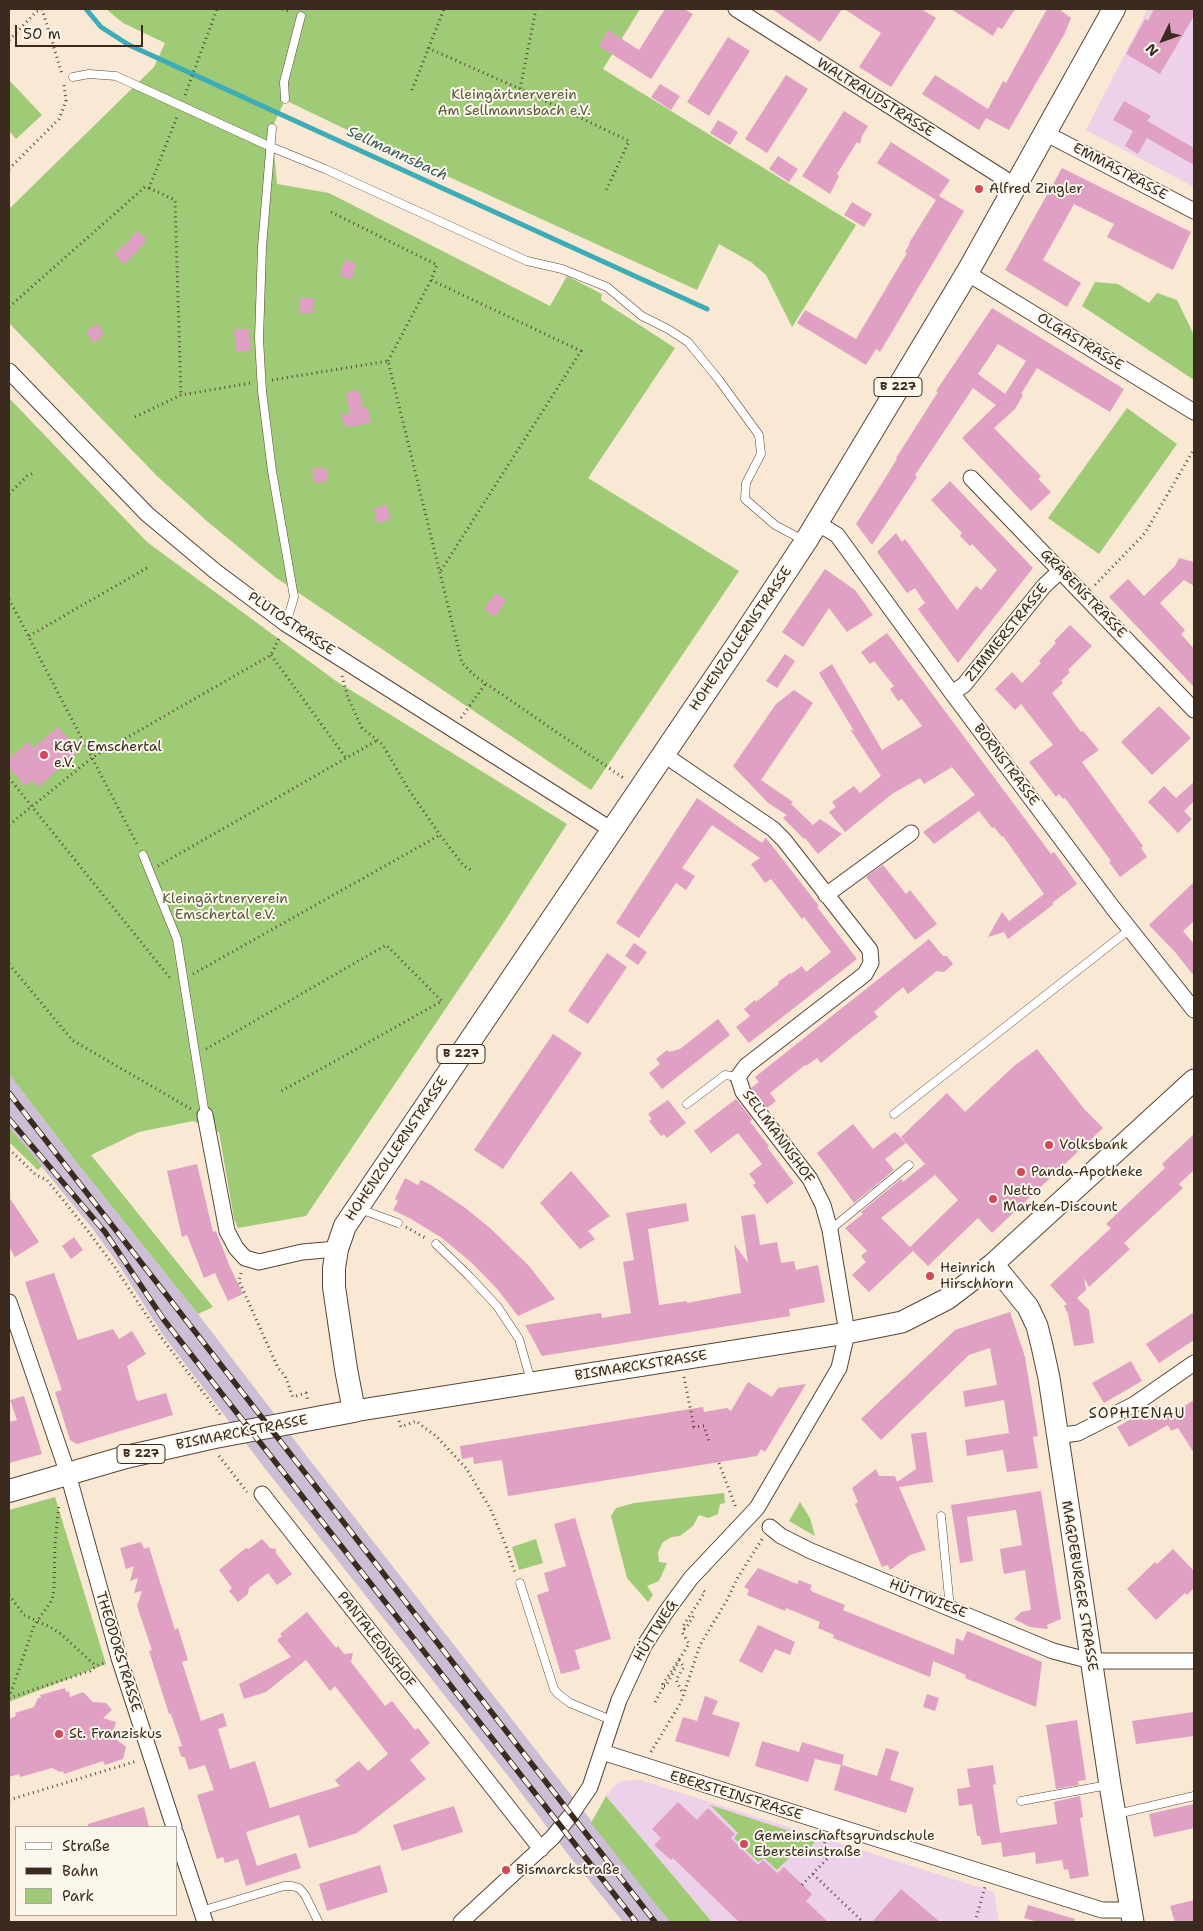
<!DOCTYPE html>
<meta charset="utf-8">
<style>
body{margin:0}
#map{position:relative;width:1203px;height:1931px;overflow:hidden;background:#f8e8d4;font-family:"Shantell Sans",sans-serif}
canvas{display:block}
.frame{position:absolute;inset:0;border:10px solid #3b2a1e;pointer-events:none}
.legend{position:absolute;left:15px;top:1826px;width:162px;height:90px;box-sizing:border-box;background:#fbf7ec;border:1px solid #aea59a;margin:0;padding:6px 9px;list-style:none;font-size:15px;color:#3b2a1e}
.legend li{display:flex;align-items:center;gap:10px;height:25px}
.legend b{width:25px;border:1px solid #aea59a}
.north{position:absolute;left:1138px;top:15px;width:50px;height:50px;-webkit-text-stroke:4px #fbf7ec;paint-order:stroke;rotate:228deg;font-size:14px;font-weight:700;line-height:20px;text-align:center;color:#3b2a1e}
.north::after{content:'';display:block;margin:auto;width:18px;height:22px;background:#3b2a1e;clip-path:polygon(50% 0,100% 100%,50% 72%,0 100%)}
.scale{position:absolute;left:15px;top:25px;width:128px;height:22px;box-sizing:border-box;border:2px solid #3b2a1e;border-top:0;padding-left:6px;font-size:15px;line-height:18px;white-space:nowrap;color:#3b2a1e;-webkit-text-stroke:4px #fbf7ec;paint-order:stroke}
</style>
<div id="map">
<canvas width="1203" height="1931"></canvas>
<div class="frame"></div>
<ul class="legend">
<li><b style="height:6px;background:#fff"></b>Straße</li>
<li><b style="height:6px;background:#3b2a1e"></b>Bahn</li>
<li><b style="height:14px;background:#9fca76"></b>Park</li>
</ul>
<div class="north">N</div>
<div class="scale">50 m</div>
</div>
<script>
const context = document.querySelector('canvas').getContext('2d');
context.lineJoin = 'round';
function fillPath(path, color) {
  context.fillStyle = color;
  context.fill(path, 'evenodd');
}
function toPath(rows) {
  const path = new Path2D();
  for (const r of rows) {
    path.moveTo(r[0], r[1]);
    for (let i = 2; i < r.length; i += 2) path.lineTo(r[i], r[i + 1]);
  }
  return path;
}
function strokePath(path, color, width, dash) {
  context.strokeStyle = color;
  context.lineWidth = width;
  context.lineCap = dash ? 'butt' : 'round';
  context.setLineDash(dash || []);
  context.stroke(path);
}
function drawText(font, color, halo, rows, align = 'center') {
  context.font = font + ' "Shantell Sans",sans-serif';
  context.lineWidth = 4;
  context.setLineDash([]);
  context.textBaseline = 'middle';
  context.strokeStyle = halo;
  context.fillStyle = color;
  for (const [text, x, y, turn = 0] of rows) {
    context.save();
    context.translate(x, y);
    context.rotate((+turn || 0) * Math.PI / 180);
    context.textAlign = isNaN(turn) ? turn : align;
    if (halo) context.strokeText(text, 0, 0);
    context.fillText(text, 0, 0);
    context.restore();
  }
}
fillPath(toPath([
 [1148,9,1194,9,1194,187,1086,130],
 [640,1780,994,1892,999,1922,712,1922,606,1796,613,1787,622,1781]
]), '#edd0e9');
fillPath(toPath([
 [9,1074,74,1159,198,1314,309,1459,670,1922,623,1922,567,1853,509,1777,267,1471,163,1335,119,1265,92,1228,9,1127]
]), '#ccbed4');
fillPath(toPath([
 [106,9,640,9,603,69,856,225,792,327,766,275,751,262,719,244,697,290,368,140,285,100,272,128,277,184,329,193,550,306,567,276,602,294,601,300,675,348,588,478,739,571,591,790,275,577,208,522,157,476,9,323,9,209,154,67,165,43,123,23],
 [9,80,42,115,16,139,9,131],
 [1095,282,1118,284,1149,303,1157,293,1177,300,1194,335,1194,380,1082,306],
 [9,398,147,542,336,681,567,824,504,922,306,1216,238,1228,234,1219,219,1132,193,1121,139,1132,91,1155,213,1307,198,1314,74,1159,9,1074],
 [1127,408,1177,444,1099,554,1048,518],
 [9,1127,42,1166,38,1170,9,1142],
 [724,1493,725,1503,720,1504,718,1514,708,1518,699,1515,693,1526,680,1536,672,1537,663,1542,658,1552,659,1562,667,1563,659,1581,647,1586,653,1595,648,1602,627,1578,611,1516,616,1508,634,1503],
 [55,1497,106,1664,9,1702,9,1510],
 [800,1502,810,1518,815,1536,789,1521],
 [536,1539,543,1563,519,1570,512,1547],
 [606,1796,712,1922,670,1922,591,1823],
 [710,1805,817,1840,802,1856,796,1851,777,1870,764,1858,758,1862,734,1838,738,1833]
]), '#9fca76');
strokePath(toPath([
 [86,9,101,27,129,45,707,309]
]), '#3cadb6', 5);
fillPath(toPath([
 [665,9,684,9,693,14,651,79,599,46,608,30,639,50],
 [772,9,842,9,820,42],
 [844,9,921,9,936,18,891,87,859,67,881,33],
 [951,9,1015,9,1002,29,998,27,993,36],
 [1047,9,1059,9,1071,18,1065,33,1009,130,986,118,979,130,922,94,935,75,988,109,1003,81,1006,83],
 [1154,9,1194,9,1194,16,1160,74,1126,54,1145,19,1148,21],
 [728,37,750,51,709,116,687,102],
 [786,75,808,89,767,153,745,139],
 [660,84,680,96,671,110,651,97],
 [1124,101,1151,116,1147,121,1194,148,1194,165,1147,138,1138,154,1125,146,1133,131,1113,120],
 [844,111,868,126,862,136,860,144,857,142,837,174,839,176,830,194,802,176],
 [718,120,738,132,730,145,710,133],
 [891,142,950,180,939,196,964,211,880,352,876,349,866,365,797,323,805,310,856,339,907,253,905,252,910,243,909,243,936,200,877,163],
 [778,156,798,169,789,182,769,169],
 [1062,168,1191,232,1173,270,1107,237,1114,224,1074,204,1043,260,1081,283,1067,307,1005,270],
 [852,202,872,214,864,227,844,215],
 [136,231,147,239,137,252,124,264,114,254,129,241],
 [344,260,356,263,352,279,340,276],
 [300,298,313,298,313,313,300,313],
 [992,308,1124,389,1110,412,1037,368,1021,394,1023,395,1015,409,994,428,1041,476,1038,479,1051,492,1031,511,962,438,996,405,973,388,915,475,917,477,872,545,856,524,884,480,897,459,896,458,938,392,936,391],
 [998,344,1026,361,1005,394,978,374],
 [97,323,104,335,94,343,86,332],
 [234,329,249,329,251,350,236,352],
 [359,390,363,409,368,408,371,422,354,427,354,425,344,427,342,415,350,413,346,393],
 [326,467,328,481,314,483,312,469],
 [950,481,1033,568,958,663,918,609,925,603,915,588,907,593,877,552,896,533,902,542,905,539,957,610,976,586,981,590,997,570,972,544,970,546,960,536,962,533,931,500],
 [387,505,390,520,376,523,374,508],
 [1179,558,1194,562,1194,586,1184,580,1160,603,1185,630,1181,634,1194,649,1194,687,1109,597,1128,579,1144,596,1175,566],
 [825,569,855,590,873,615,847,632,829,608,803,647,782,632],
 [496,593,506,600,495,617,484,609],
 [1070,625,1092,646,1068,670,1070,672,1061,681,1063,683,1052,693,1081,732,1083,731,1099,750,1082,762,1143,846,1141,848,1147,857,1120,877,1109,862,1111,861,1065,798,1063,799,1059,794,1056,797,1029,762,1053,745,1021,704,1015,710,995,689,1012,672,1022,683,1041,663,1039,661,1056,643,1054,641],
 [887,633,1025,819,1051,854,1054,852,1077,884,1052,903,1054,904,1008,939,1004,932,988,937,1002,912,1009,921,1044,894,1003,836,1002,837,994,827,992,828,979,811,934,844,923,832,975,795,952,767,924,784,920,778,892,794,845,832,829,812,836,807,832,802,854,786,860,793,881,776,850,729,854,731,819,673,832,664,882,750,922,726,902,699,898,701,890,689,894,686,874,661,870,664,861,652],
 [785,654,795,661,777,688,766,681],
 [794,690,813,703,761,780,793,802,791,804,813,825,820,819,842,834,818,854,805,838,804,839,783,818,787,815,768,803,733,766,776,704],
 [1159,706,1191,738,1152,775,1121,742],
 [58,727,79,751,38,787,32,780,25,786,9,768,9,759,28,742,33,748],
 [1194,782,1194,801,1184,811,1192,819,1178,833,1148,802,1164,786,1176,798],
 [697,798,762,843,766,838,819,906,817,907,857,959,749,1043,736,1027,750,1016,744,1009,755,1000,756,1002,779,984,778,982,790,973,791,974,802,966,806,972,831,952,804,917,802,919,771,879,765,883,751,864,760,858,712,825,682,868,695,876,686,890,676,883,639,938,616,923],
 [883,865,906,894,910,890,937,924,915,940,866,877],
 [1194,882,1194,921,1183,931,1194,944,1194,976,1175,952,1149,925],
 [929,939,943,956,947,956,953,964,944,972,937,971,908,994,903,987,874,1012,878,1017,850,1039,821,1063,817,1058,806,1066,805,1065,770,1093,776,1101,767,1108,751,1088,759,1082,755,1077],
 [634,943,647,952,638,965,625,956],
 [607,953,627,967,588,1024,568,1011],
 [718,1019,730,1035,662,1089,649,1073,660,1064,656,1059,667,1050,669,1052,680,1049],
 [553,1034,582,1053,503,1169,474,1150],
 [1037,1049,1085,1110,1103,1128,992,1233,978,1218,928,1266,913,1251,869,1292,852,1275,866,1262,861,1256,867,1251,845,1228,863,1214,861,1212,901,1179,903,1182,925,1164,901,1137,947,1093,965,1112,1014,1066],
 [935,1175,958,1200,910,1247,881,1218],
 [736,1099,752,1119,750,1122,769,1146,767,1147,794,1183,767,1204,753,1185,756,1183,749,1174,762,1164,738,1133,711,1153,694,1131],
 [668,1100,686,1123,667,1138,664,1134,661,1136,649,1121,652,1119,648,1114],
 [853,1124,873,1149,895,1132,906,1143,885,1159,894,1170,854,1203,817,1153],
 [1194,1134,1194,1170,1179,1184,1183,1188,1124,1243,1130,1249,1089,1287,1084,1278,1086,1290,1077,1298,1089,1310,1094,1343,1074,1346,1068,1314,1064,1306,1067,1304,1050,1285,1111,1228,1106,1224,1165,1168,1162,1164],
 [197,1164,213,1232,216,1231,230,1267,243,1294,228,1301,215,1273,204,1278,187,1235,182,1237,167,1171],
 [571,1171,610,1216,588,1231,595,1239,580,1249,540,1203],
 [405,1178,418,1185,421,1180,431,1185,464,1207,490,1228,529,1266,555,1299,518,1316,498,1290,472,1263,442,1238,411,1219,393,1210,398,1201,395,1199],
 [9,1197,39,1242,15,1257,9,1247],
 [686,1203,689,1221,648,1229,659,1305,687,1301,687,1303,741,1293,734,1244,748,1263,741,1216,755,1214,760,1245,777,1242,781,1263,794,1261,796,1270,818,1265,825,1302,789,1309,790,1316,542,1356,525,1325,601,1313,602,1318,631,1313,623,1262,634,1260,626,1213],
 [74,1237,83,1250,71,1259,62,1246],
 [54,1273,77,1338,78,1340,113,1329,119,1339,132,1331,146,1354,127,1366,136,1399,138,1401,166,1393,173,1415,77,1444,70,1440,55,1392,62,1390,25,1282],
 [1010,1312,1025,1357,1038,1436,1033,1437,1038,1468,1007,1472,1003,1450,967,1456,965,1440,1009,1433,1004,1400,965,1407,963,1391,997,1385,990,1348,969,1355,881,1440,861,1419,955,1330],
 [1194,1312,1194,1340,1159,1363,1146,1344],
 [1131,1361,1142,1381,1104,1403,1092,1383],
 [748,1382,772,1397,778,1388,806,1384,765,1452,761,1449,757,1456,508,1496,502,1460,474,1464,473,1457,462,1459,460,1446,703,1407,704,1412,727,1408,731,1411],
 [24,1396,42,1454,9,1463,9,1422,17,1420,10,1400],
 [1194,1400,1194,1453,1178,1428,1171,1431,1168,1425,1129,1447,1117,1427,1156,1405,1164,1418],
 [926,1432,933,1482,899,1487,926,1550,910,1555,890,1570,888,1565,882,1567,855,1504,858,1502,852,1488,876,1469,879,1476,895,1476,897,1482,916,1469,911,1434],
 [1041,1491,1061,1619,1047,1625,1048,1629,1030,1627,1014,1619,1021,1612,1031,1610,1025,1570,1004,1574,1002,1563,1000,1549,1022,1545,1016,1510,967,1517,973,1561,960,1563,951,1505],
 [575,1518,611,1639,575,1650,580,1669,561,1674,537,1595,549,1591,544,1573,566,1566,554,1524],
 [262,1539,270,1548,276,1549,276,1553,292,1574,277,1585,268,1573,249,1588,248,1594,238,1602,229,1591,232,1588,219,1570,246,1548,249,1549],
 [141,1542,144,1549,149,1547,175,1630,178,1628,188,1660,182,1662,201,1721,223,1713,227,1726,218,1729,230,1769,255,1761,270,1808,340,1786,335,1780,359,1761,368,1771,388,1754,335,1686,330,1691,306,1660,266,1692,244,1699,239,1684,291,1657,277,1640,282,1636,280,1634,307,1612,336,1648,338,1646,344,1654,353,1653,351,1662,385,1706,392,1701,415,1730,418,1728,430,1743,410,1760,426,1779,357,1833,309,1848,299,1815,246,1832,257,1866,296,1853,301,1868,246,1886,238,1859,225,1863,223,1857,217,1859,197,1795,214,1790,205,1765,189,1770,185,1758,181,1756,178,1747,182,1746,171,1714,169,1714,149,1651,152,1650,137,1606,142,1591,134,1593,138,1578,130,1581,134,1566,126,1569,120,1548],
 [1173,1549,1194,1571,1194,1588,1187,1595,1185,1593,1156,1620,1127,1589,1155,1562,1157,1564],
 [758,1568,797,1584,799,1580,812,1585,810,1589,813,1592,845,1605,843,1610,954,1655,956,1638,963,1641,967,1631,1042,1662,1036,1707,965,1678,966,1675,933,1661,930,1677,833,1638,834,1635,818,1628,820,1622,786,1608,785,1611,747,1595,749,1590,744,1587],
 [758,1625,795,1642,790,1655,775,1649,762,1673,739,1661],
 [65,1688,66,1692,69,1691,70,1697,83,1692,93,1702,106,1703,112,1710,103,1718,116,1722,112,1736,126,1747,123,1759,105,1765,103,1761,64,1774,63,1771,60,1772,52,1768,20,1777,19,1774,9,1777,9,1719,16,1716,15,1713,34,1707,38,1698,41,1698,40,1695],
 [927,1694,939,1698,935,1711,923,1707],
 [705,1696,718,1701,712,1714,740,1723,729,1757,675,1741,683,1717,697,1721],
 [1194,1712,1194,1736,1136,1744,1132,1721],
 [1077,1720,1086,1780,1078,1781,1079,1785,1056,1789,1046,1725],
 [762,1741,799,1752,802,1742,844,1755,842,1765,877,1776,886,1748,899,1752,890,1780,914,1788,906,1813,834,1790,841,1765,815,1759,808,1782,755,1766],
 [993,1765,996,1784,993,1785,1001,1839,1000,1833,1057,1824,1054,1802,1080,1796,1083,1817,1080,1818,1089,1876,1070,1879,1068,1869,1064,1870,1062,1860,1036,1864,1035,1852,1003,1857,1001,1842,982,1845,980,1836,977,1836,972,1804,959,1806,957,1789,970,1787,967,1769],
 [678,1802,697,1820,708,1808,735,1834,731,1838,758,1865,763,1860,777,1873,784,1867,812,1894,806,1901,828,1922,739,1922,673,1858,671,1860,654,1845,661,1838,652,1829],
 [1194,1804,1194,1828,1154,1837,1149,1814],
 [454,1806,463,1832,402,1851,393,1825],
 [144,1807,149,1827,88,1827,88,1824],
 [380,1865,388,1892,327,1911,319,1884],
 [901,1889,940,1922,872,1922],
 [1194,1900,1194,1922,1175,1922,1170,1906],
 [1028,1905,1075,1919,1074,1922,1038,1922,1024,1918]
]), '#dfa0c3');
const lane = toPath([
 [73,77,89,74,116,76,271,147,325,169,527,261,562,269,607,287,642,316,668,329,688,342,719,380,759,435,761,454,746,483,745,499,775,525,805,541],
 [285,99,284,82,301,16],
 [272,128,262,247,259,339,262,391,272,471,294,597,286,624],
 [143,855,177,939,205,1115],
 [687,1104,725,1075,738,1077],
 [894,1114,1129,930],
 [360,1209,398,1223],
 [830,1230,909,1165],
 [436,1244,469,1276,497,1306,519,1339,531,1381],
 [941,1516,950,1608],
 [520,1583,554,1689,558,1694,570,1703,611,1720],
 [1021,1801,1108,1785],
 [1117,1814,1194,1796],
 [201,1911,284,1886,292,1886,299,1888,305,1895,318,1921]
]);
const street = toPath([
 [736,9,1016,186],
 [1045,133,1194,211],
 [967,273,1194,412],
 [9,371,147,514,215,571,286,624,612,830],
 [971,478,1194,710],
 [817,523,837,535,952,693,1113,908,1194,1010],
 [952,693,964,685,1044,586,1060,571],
 [826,895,911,833],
 [205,1115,227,1231,236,1248,245,1258,259,1262,302,1252,337,1249],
 [9,1302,68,1474,119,1658,174,1827],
 [1056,1436,1078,1433,1135,1404,1194,1363],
 [262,1494,541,1849],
 [770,1527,781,1536,811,1551,1053,1651,1091,1661,1194,1661],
 [602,1752,1102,1910,1130,1910],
 [176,1834,205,1922],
 [461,1922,552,1838,571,1815,590,1787,619,1700,644,1646,666,1612,691,1578,757,1508,839,1368,847,1333,830,1230,823,1205,810,1179,743,1092,738,1077,746,1066,865,974,871,963,870,950,784,840,773,829,663,754]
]);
const secondary = toPath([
 [993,1264,1028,1307,1037,1326,1042,1346,1049,1378,1110,1785,1133,1922],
 [354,1411,847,1333,902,1322,947,1299,993,1264,1194,1080]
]);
const primary = toPath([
 [9,1491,126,1457,215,1437,354,1411,346,1369,334,1287,334,1268,337,1249,345,1226,742,638,806,541,967,273,1114,9]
]);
strokePath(lane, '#574639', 9);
strokePath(street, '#574639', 17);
strokePath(secondary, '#574639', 23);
strokePath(primary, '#574639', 24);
strokePath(toPath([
 [42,9,62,74],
 [282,9,291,12],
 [536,9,520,89,629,141,605,193],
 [9,40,36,12,42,9],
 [428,48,520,89],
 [412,90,444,9],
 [185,95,217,9],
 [9,169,59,119,66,101,64,85],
 [149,188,175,200,181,395],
 [331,212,437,265,431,280,581,351,440,572],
 [9,307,145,187,149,188,177,117],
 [388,361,431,280],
 [272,380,388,361,462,663,475,676,625,779],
 [135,417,181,395,251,383],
 [9,494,27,476,34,473],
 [1095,585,1145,533,1194,449],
 [9,599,138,846],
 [29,636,147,568],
 [271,655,346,758],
 [342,676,348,698,362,728,382,744,409,790,440,835,464,866,473,871],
 [461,718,486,683],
 [9,778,170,978],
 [9,825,93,757,271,655,280,636],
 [158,866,376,741],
 [9,964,72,1040,191,1109],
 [193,974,440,835],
 [206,1049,386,945,442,1001,278,1093],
 [9,1149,36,1175,47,1180,88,1231,114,1266,161,1337,222,1417],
 [406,1227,427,1239],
 [241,1273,239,1281,278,1368,285,1376,293,1397,306,1393,308,1401],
 [684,1377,694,1427,704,1426,709,1442],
 [399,1421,401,1427,416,1421,425,1428,436,1436,466,1468,490,1508,505,1543,515,1573],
 [219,1456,247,1492],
 [719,1463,736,1508],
 [9,1595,24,1615,50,1627,61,1634,96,1666],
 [684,1629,686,1628,694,1615,693,1613],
 [679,1660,684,1667,676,1680,683,1694],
 [664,1686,666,1686,679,1661],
 [9,1698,34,1626,52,1600,54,1589,55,1544,59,1504],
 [9,1698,90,1671,96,1666,104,1663],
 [655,1702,664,1686,663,1684,689,1644,682,1632,684,1629,683,1626,705,1592,702,1589],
 [651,1752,681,1702,700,1645,727,1600,737,1579,762,1539],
 [9,1800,137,1761],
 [813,1874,863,1922],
 [802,1885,827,1859,821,1853,826,1838],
 [975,1922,985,1887]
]), '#574639', 3, [1, 4]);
strokePath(lane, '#fff', 8);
strokePath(street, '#fff', 15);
strokePath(secondary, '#fff', 21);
strokePath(primary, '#fff', 22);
const rail = toPath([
 [9,1093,655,1922],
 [9,1119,105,1232,164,1320,636,1922]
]);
strokePath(rail, '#3b2a1e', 5.5);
strokePath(rail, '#fbf7ec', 4, [11]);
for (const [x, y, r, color] of [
 [979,189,5,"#d1495b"],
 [44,755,5,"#d1495b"],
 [1049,1145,5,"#d1495b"],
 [1021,1172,5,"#d1495b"],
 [993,1199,5,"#d1495b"],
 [930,1276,5,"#d1495b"],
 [59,1734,5,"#d1495b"],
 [744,1844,5,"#d1495b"],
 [506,1870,5,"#d1495b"]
]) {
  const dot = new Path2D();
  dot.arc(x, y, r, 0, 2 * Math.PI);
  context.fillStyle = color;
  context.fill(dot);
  strokePath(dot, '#fbf7ec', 2);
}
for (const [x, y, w] of [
 [898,387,48],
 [461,1054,48],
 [141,1454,48]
]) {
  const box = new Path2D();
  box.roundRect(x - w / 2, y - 9.5, w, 19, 4);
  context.fillStyle = '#fbf7ec';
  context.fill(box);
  strokePath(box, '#3b2a1e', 1);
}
drawText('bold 12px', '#3b2a1e', null, [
 ["B 227",898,387],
 ["B 227",461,1054],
 ["B 227",141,1454]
]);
drawText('14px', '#595a38', '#fbf7ec', [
 ["Kleingärtnerverein",514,95],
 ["Am Sellmannsbach e.V.",514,111],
 ["Kleingärtnerverein",225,899],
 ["Emschertal e.V.",225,915]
]);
drawText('14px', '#3b2a1e', '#fbf7ec', [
 ["WALTRAUDSTRASSE",875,98,32],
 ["EMMASTRASSE",1120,172,28],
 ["OLGASTRASSE",1080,342,31],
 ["GRABENSTRASSE",1083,594,46],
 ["PLUTOSTRASSE",291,624,34],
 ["ZIMMERSTRASSE",1007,633,-51],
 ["HOHENZOLLERNSTRASSE",741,639,-56],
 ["BORNSTRASSE",1006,765,53],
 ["SELLMANNSHOF",778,1137,54],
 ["HOHENZOLLERNSTRASSE",397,1149,-56],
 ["BISMARCKSTRASSE",641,1366,-9],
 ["BISMARCKSTRASSE",242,1433,-11],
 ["MAGDEBURGER STRASSE",1079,1586,81],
 ["HÜTTWIESE",928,1599,22],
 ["HÜTTWEG",656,1631,-58],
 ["PANTALEONSHOF",376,1640,52],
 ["THEODORSTRASSE",118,1652,73],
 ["EBERSTEINSTRASSE",736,1796,17]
]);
drawText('14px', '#3b2a1e', '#fbf7ec', [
 ["Alfred Zingler",989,189],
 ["KGV Emschertal",54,747],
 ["e.V.",54,763],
 ["Volksbank",1059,1145],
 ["Panda-Apotheke",1031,1172],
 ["Netto",1003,1191],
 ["Marken-Discount",1003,1207],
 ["Heinrich",940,1268],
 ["Hirschhorn",940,1284],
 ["St. Franziskus",69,1734],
 ["Gemeinschaftsgrundschule",754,1836],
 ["Ebersteinstraße",754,1852],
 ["Bismarckstraße",516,1870]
], 'left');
drawText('italic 15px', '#3b5e5b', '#fbf7ec', [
 ["Sellmannsbach",397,154,25]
]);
context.letterSpacing = '1px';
drawText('15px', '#3b2a1e', '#fbf7ec', [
 ["SOPHIENAU",1137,1414]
]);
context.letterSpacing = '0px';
</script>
